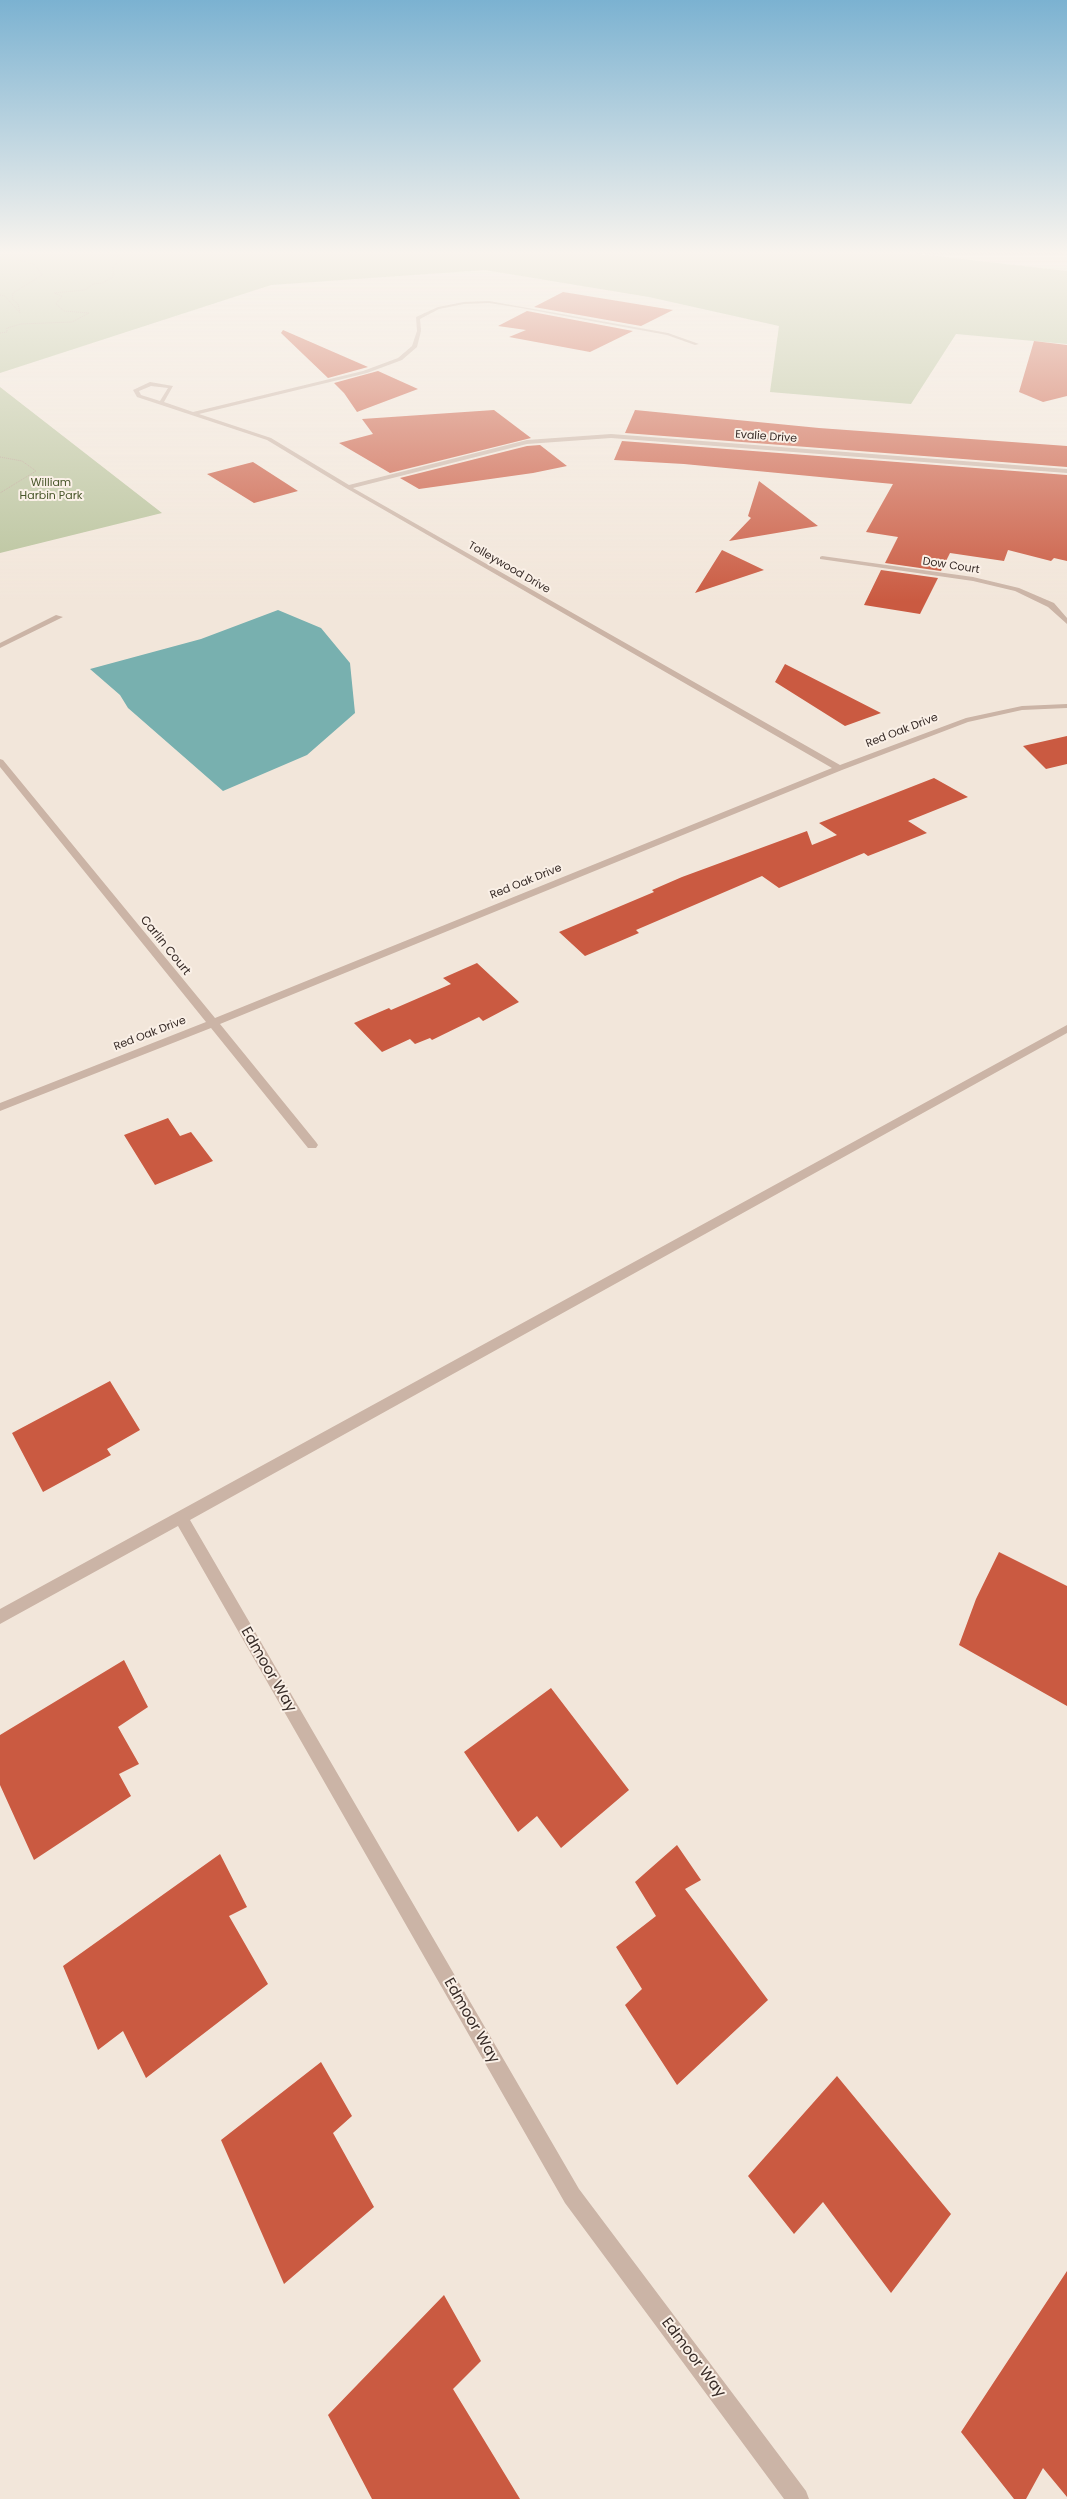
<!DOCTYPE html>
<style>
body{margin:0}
canvas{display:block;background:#f2e6da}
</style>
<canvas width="1067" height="2499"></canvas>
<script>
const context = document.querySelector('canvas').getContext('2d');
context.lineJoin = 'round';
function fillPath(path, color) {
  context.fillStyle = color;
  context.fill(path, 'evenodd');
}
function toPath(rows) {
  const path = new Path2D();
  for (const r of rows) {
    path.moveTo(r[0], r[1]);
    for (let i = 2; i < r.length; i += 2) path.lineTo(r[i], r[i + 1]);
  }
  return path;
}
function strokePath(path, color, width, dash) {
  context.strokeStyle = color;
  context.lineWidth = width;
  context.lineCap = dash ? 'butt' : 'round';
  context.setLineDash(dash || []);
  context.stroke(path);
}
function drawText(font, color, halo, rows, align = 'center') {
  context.font = font + ' Poppins,sans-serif';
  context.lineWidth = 4;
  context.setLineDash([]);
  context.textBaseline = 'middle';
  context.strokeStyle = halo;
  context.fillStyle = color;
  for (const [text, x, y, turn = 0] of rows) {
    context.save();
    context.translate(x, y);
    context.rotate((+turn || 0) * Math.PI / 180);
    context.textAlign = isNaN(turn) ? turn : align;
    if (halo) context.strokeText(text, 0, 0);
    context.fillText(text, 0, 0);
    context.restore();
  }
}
fillPath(toPath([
 [0,252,901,252,1067,271,1067,344,956,334,911,404,770,392,779,326,649,297,485,270,271,285,0,373],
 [0,387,162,513,0,553]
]), '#b7c29a');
fillPath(toPath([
 [278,610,321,628,350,663,355,713,307,755,223,791,128,708,120,695,90,669,201,639]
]), '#78b0af');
fillPath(toPath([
 [563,292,673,310,641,326,534,307],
 [527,311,633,331,590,352,509,337,526,330,498,326],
 [283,330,368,367,328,378,281,333],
 [1034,341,1067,345,1067,396,1043,402,1019,392],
 [378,371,418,389,357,412,344,393,334,383],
 [494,410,531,438,390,473,339,443,373,434,362,419],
 [635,410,819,428,1067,446,1067,467,625,433],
 [622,441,1067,475,1067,561,1054,558,1051,561,1008,550,1004,561,950,553,941,571,885,563,898,537,866,532,893,484,684,464,614,460],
 [540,445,567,466,533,473,419,489,400,478,527,446],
 [253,462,298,491,254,503,207,474],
 [759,481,818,526,729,541,751,518,748,516],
 [722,550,764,570,695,593],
 [881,570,938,578,920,614,864,605],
 [785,664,881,713,845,726,775,682],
 [1067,736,1067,764,1046,769,1023,746],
 [934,778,968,797,908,821,927,833,868,856,864,853,779,888,762,876,636,930,639,933,585,956,559,932,654,892,652,890,682,877,807,831,812,845,837,835,819,823],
 [477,963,519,1002,483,1021,479,1017,432,1040,430,1038,415,1044,410,1039,382,1052,354,1023,389,1008,391,1010,451,984,443,978],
 [168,1118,180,1136,191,1132,213,1161,155,1185,124,1135],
 [110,1381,140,1430,107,1449,111,1455,43,1492,12,1433],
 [999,1552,1067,1586,1067,1706,959,1645,976,1599],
 [124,1660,148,1707,118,1727,139,1764,119,1774,131,1796,34,1860,0,1785,0,1735],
 [551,1688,629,1790,561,1848,537,1816,518,1832,464,1752],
 [677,1845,701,1880,685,1889,768,2000,677,2085,625,2005,642,1989,616,1947,656,1916,635,1882],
 [220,1854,247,1907,229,1916,268,1984,146,2078,123,2031,98,2050,63,1966],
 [321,2062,352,2116,333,2133,374,2207,284,2284,221,2140],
 [837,2076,951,2214,891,2293,823,2202,794,2234,748,2176],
 [1067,2271,1067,2497,1043,2468,1026,2499,1014,2499,961,2432],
 [444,2295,481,2361,453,2389,520,2499,372,2499,328,2415]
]), '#ca5a41');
strokePath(toPath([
 [0,295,5,296,20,313,18,304,12,299,13,293,42,275,34,264,18,260,15,255,10,253,12,252],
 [0,333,7,332,7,328,21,324,72,322,89,313,64,311,56,304,62,296,54,293,85,290,93,284,102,283,113,277,113,267,122,258,105,252],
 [0,457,22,461,36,471,0,493]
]), '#b79e90', 1, [1, 1]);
fillPath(toPath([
 [1060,252,1067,252,1067,254,1061,253,1060,252],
 [489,301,668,333,699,344,695,345,667,335,521,308,489,303,464,304,439,309,420,319,421,331,417,347,402,360,367,373,199,414,271,438,349,485,527,440,611,434,1067,469,1067,473,611,438,527,444,353,488,840,765,966,718,1022,706,1067,704,1067,708,1022,710,968,722,842,770,220,1024,316,1142,318,1145,316,1148,308,1148,211,1028,0,1111,0,1103,206,1022,0,767,0,759,3,760,215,1018,832,768,346,488,267,440,137,397,133,390,150,382,173,386,164,402,193,412,363,371,398,358,412,346,417,331,416,317,438,307,464,302,489,301],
 [151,386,168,388,160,401,141,395,139,391,151,386],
 [822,556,973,577,1019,588,1054,603,1067,618,1067,624,1048,607,1015,591,973,581,820,559,820,557,822,556],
 [56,615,63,617,0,648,0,643,56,615],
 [1067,1025,1067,1033,190,1520,579,2189,806,2491,809,2499,784,2499,565,2203,178,1526,0,1624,0,1609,1067,1025]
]), '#cbb4a6');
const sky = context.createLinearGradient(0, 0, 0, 602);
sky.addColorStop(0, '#7bb2d1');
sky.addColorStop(0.42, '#f9f4ee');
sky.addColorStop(1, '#f9f4ee00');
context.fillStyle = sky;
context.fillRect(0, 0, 1067, 602);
drawText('11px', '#372b27', '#faf0e7', [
 ["Evalie Drive",766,437,4],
 ["Dow Court",951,566,9],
 ["Tolleywood Drive",509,568,30],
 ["Red Oak Drive",902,731,-21],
 ["Red Oak Drive",526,882,-22],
 ["Red Oak Drive",150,1034,-21]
]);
drawText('11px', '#48562a', '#faf0e7', [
 ["William",51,483],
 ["Harbin Park",51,496]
]);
drawText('12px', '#372b27', '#faf0e7', [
 ["Carlin Court",165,946,51]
]);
drawText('15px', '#372b27', '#faf0e7', [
 ["Edmoor Way",268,1670,60],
 ["Edmoor Way",471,2021,60],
 ["Edmoor Way",693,2358,53]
]);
</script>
